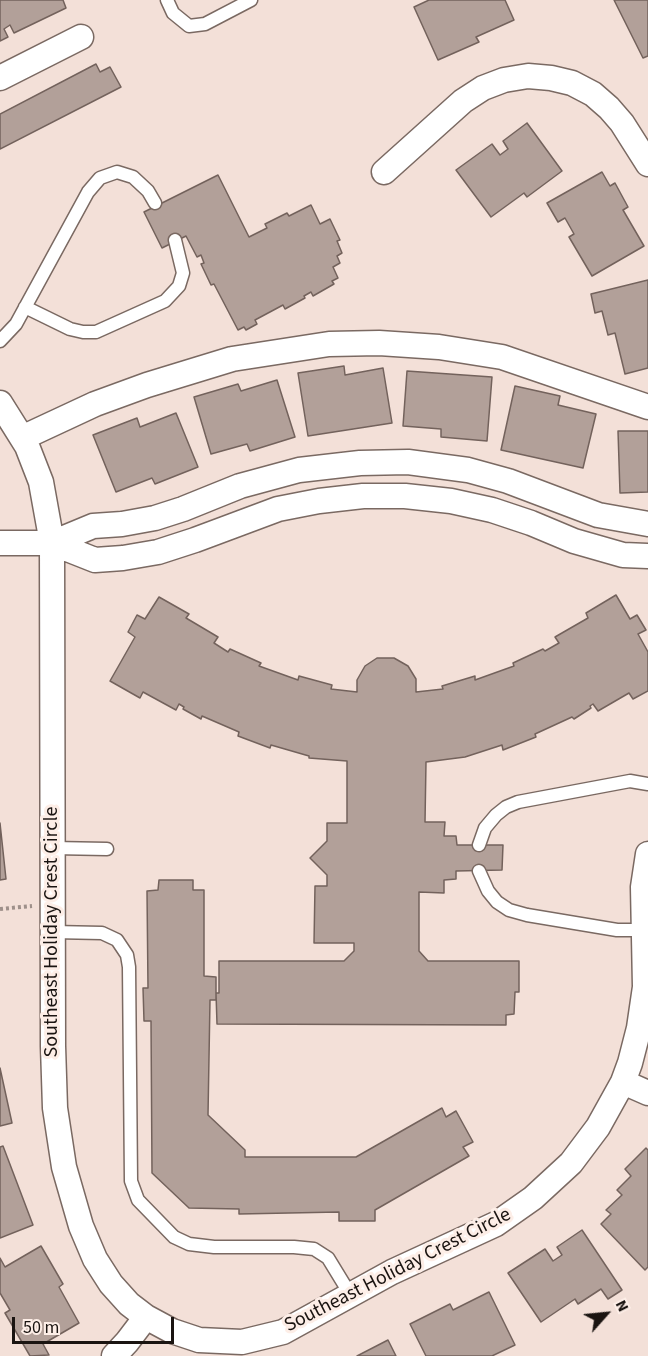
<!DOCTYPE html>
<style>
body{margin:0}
#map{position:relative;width:648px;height:1356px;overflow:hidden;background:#f3e0d8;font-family:"Source Sans 3",sans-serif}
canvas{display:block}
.north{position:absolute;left:576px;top:1284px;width:60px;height:60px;-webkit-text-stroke:4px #fdeee7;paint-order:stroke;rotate:63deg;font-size:16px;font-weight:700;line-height:24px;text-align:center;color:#1a1411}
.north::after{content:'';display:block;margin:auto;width:21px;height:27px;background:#1a1411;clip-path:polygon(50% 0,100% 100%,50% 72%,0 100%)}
.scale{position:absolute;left:12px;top:1317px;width:162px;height:27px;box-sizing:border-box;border:3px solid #1a1411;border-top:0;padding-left:8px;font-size:18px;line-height:21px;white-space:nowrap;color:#1a1411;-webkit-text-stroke:4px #fdeee7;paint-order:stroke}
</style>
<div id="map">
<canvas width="648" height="1356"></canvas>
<div class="north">N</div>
<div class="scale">50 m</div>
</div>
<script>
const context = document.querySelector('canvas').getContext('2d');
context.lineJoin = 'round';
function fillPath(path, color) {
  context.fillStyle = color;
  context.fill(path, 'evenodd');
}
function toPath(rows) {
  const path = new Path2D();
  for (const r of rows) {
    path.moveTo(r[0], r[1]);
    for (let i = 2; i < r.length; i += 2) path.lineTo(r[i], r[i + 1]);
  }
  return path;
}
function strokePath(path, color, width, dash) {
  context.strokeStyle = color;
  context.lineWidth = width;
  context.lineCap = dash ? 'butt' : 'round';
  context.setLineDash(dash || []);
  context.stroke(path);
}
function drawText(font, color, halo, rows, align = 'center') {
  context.font = font + ' "Source Sans 3",sans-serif';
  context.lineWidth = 6;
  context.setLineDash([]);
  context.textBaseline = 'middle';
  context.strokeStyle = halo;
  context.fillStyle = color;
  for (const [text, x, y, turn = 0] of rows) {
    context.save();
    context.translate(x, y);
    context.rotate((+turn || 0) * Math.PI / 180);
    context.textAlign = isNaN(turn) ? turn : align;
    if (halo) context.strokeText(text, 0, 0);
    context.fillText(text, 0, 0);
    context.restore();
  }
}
const building = toPath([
 [0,0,63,0,66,8,14,33,10,25,4,29,8,37,0,41,0,0],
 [429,0,505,0,514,20,476,37,479,42,438,60,414,7,429,0],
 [614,0,648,0,648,56,643,58,614,0],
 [96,64,100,72,110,67,121,87,0,149,0,114,96,64],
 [527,123,562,171,527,197,524,193,491,217,456,170,492,144,500,155,508,149,503,141,527,123],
 [602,172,610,186,615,183,628,207,623,210,644,246,592,276,569,237,574,234,565,218,558,222,547,203,602,172],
 [218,175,249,237,267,228,265,224,287,213,289,216,311,205,320,224,330,219,340,240,337,241,342,253,337,256,340,263,333,267,338,278,332,281,334,284,313,296,311,292,304,296,305,298,285,309,283,305,255,320,257,324,246,330,244,327,238,330,214,284,211,285,201,264,204,263,201,255,197,257,186,236,162,248,144,212,218,175],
 [648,280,648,368,625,374,615,333,608,335,602,311,595,313,591,294,648,280],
 [344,366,345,375,383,368,392,423,308,436,298,373,344,366],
 [407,371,492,377,487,441,441,437,441,429,403,426,407,371],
 [277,380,295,437,250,451,247,444,211,454,194,397,238,384,241,391,277,380],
 [515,386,560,396,558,405,596,414,583,468,501,450,515,386],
 [176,413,198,467,155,484,152,478,116,492,93,435,137,418,140,427,176,413],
 [618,431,648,431,648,492,620,493,618,431],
 [616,595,630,619,637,615,646,630,638,634,648,652,648,691,633,699,629,693,598,711,593,704,590,706,591,708,574,719,572,717,535,734,536,737,503,750,502,745,465,757,426,762,425,822,445,822,444,836,456,836,457,845,503,845,502,870,456,871,456,879,444,880,444,893,419,892,419,951,428,961,519,961,519,992,515,992,514,1014,506,1015,506,1025,217,1024,216,993,219,993,219,961,344,961,354,951,354,943,314,943,315,886,327,886,327,875,310,858,327,841,327,823,347,823,347,761,309,758,309,756,271,745,270,748,238,736,239,732,202,716,201,719,183,709,184,707,179,704,176,710,143,692,140,698,110,681,135,637,128,632,137,615,145,619,159,597,189,614,186,618,218,637,214,643,228,652,230,649,261,663,259,666,298,680,299,676,332,685,331,689,357,692,357,680,365,666,377,658,394,658,408,666,416,679,416,692,443,689,442,686,475,676,475,680,514,666,513,663,543,649,545,651,559,643,555,637,588,618,586,613,616,595],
 [0,823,6,879,0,880,0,823],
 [159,880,193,880,193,890,204,890,204,976,216,977,216,1000,210,1000,208,1115,245,1150,245,1157,356,1157,442,1108,446,1117,456,1111,473,1142,463,1147,469,1156,375,1210,375,1221,339,1221,339,1212,239,1214,239,1209,189,1208,152,1173,151,1021,144,1021,143,988,148,988,147,891,158,890,159,880],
 [0,1068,12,1123,0,1126,0,1068],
 [3,1146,33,1225,0,1238,0,1147,3,1146],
 [646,1148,648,1150,648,1267,645,1270,601,1224,611,1214,606,1210,622,1195,617,1190,631,1176,625,1169,646,1148],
 [582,1230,622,1290,608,1299,601,1289,578,1304,575,1299,541,1322,508,1273,545,1249,553,1261,562,1255,557,1247,582,1230],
 [41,1246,63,1284,59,1287,79,1323,43,1344,49,1355,30,1356,5,1313,10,1310,0,1293,0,1258,5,1267,41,1246],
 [489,1292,515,1345,492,1356,426,1356,410,1324,450,1304,453,1310,489,1292],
 [388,1340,396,1356,357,1356,388,1340]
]);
fillPath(building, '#b2a099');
strokePath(building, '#73625c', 1.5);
const lane = toPath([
 [167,0,173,13,189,26,205,24,251,0],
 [25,307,70,329,83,332,96,332,165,301,179,286,183,273,175,240],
 [0,341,16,324,88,192,100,178,117,172,133,177,148,191,155,203],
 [479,845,485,828,496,815,506,807,518,802,630,781,648,784],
 [53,848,107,849],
 [479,871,488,891,497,902,509,910,527,915,617,930,643,930],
 [53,932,102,933,117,940,127,955,129,967,131,1181,138,1200,174,1237,189,1244,214,1247,294,1247,314,1249,328,1258,350,1294]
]);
const street = toPath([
 [0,78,81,37],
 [384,172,463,101,483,88,504,80,528,76,551,78,572,83,593,94,609,108,622,123,648,164],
 [0,403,27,446,41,482,52,543,53,1046,55,1108,64,1167,81,1226,95,1259,111,1284,129,1304,146,1317,172,1331,199,1340,242,1342,283,1332,392,1272,496,1224,533,1198,571,1163,598,1127,623,1082,630,1063,639,1028,645,987,643,887,648,854],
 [22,438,95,404,147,385,232,359,329,344,379,343,439,347,502,357,648,407],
 [0,543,52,543,95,560,123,558,158,552,195,540,278,509,319,501,363,496,405,496,451,501,492,510,531,523,574,541,623,555,648,556],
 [52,543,93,526,122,524,155,518,183,509,240,486,299,470,360,463,408,462,468,470,508,481,598,515,648,524],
 [623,1082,648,1093],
 [114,1356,127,1342,146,1317]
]);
strokePath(lane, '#7a6962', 15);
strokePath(street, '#7a6962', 27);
strokePath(toPath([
 [0,909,32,906]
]), '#9e908a', 4, [3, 3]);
strokePath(lane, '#fff', 12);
strokePath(street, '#fff', 24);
drawText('20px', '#1a1411', '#fdeee7', [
 ["Southeast Holiday Crest Circle",53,932,-90],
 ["Southeast Holiday Crest Circle",398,1271,-27]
]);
</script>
